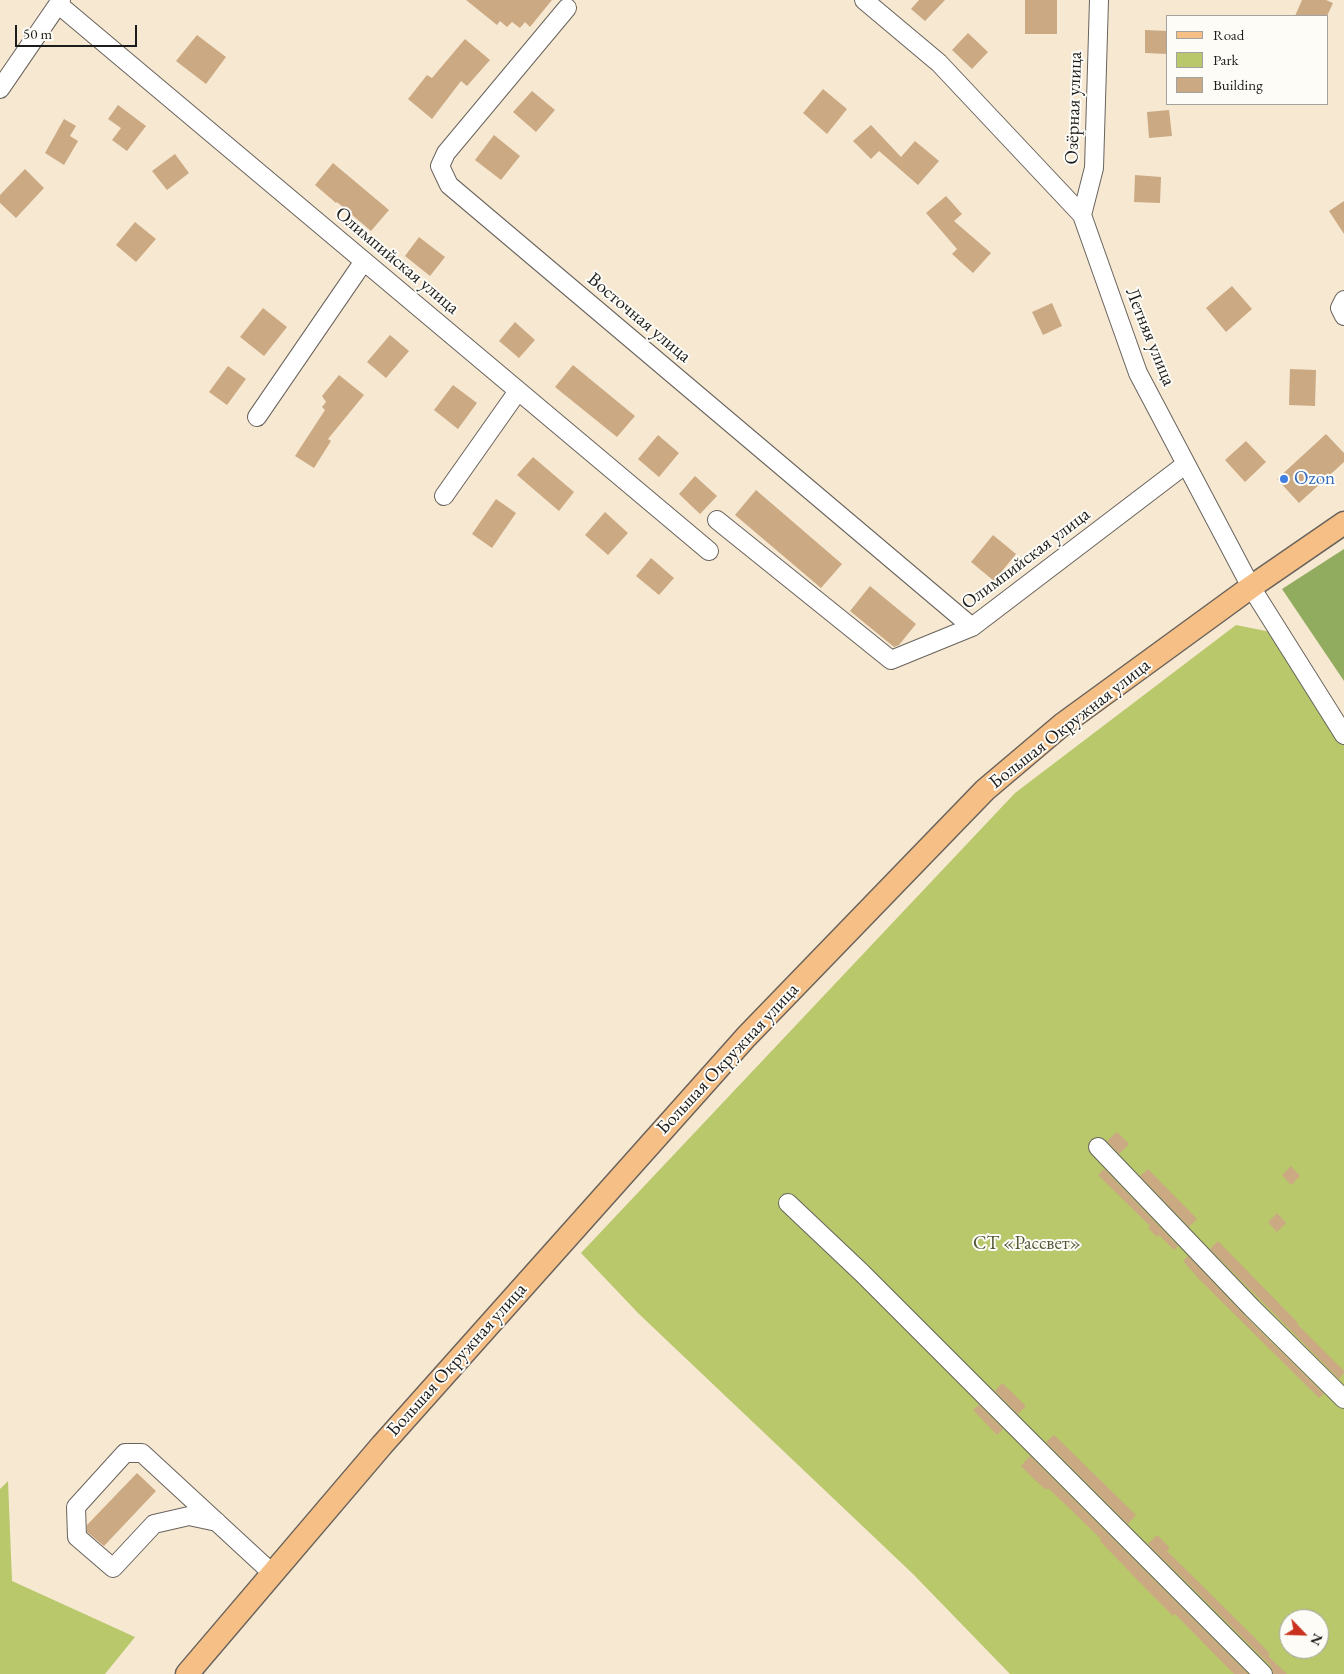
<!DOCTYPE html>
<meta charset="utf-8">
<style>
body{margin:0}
#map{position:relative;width:1344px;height:1674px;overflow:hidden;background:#f7e8d2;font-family:"EB Garamond",serif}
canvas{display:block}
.legend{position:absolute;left:1166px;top:15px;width:162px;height:90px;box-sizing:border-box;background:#fdfcf7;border:1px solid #a3a29f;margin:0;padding:6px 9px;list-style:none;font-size:15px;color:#1c1c1c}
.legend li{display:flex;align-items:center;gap:10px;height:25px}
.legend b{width:25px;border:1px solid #a3a29f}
.north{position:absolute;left:1279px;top:1609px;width:50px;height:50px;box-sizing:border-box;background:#fdfcf7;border:1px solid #a3a29f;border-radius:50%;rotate:114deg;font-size:14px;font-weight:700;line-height:20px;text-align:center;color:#1c1c1c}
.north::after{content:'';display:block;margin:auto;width:18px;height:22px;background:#c8321e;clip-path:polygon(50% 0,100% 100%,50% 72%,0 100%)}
.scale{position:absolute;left:15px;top:25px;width:122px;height:22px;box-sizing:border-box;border:2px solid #1c1c1c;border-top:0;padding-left:6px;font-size:15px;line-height:18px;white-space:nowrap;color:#1c1c1c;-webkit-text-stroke:4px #fdfcf7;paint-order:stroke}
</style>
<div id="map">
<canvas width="1344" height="1674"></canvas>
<ul class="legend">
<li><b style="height:6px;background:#f5bf86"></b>Road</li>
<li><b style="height:14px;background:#b8c86b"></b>Park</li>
<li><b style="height:14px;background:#cba983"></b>Building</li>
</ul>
<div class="north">N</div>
<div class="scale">50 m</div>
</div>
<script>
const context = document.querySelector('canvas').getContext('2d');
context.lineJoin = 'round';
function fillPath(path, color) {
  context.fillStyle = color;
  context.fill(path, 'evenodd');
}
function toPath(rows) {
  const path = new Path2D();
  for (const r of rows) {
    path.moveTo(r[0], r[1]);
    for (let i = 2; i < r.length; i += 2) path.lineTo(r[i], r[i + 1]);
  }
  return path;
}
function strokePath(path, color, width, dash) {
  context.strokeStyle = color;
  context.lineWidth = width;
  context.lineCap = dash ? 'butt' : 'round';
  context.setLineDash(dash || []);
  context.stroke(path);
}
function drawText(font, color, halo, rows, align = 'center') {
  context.font = font + ' "EB Garamond",serif';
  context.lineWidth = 4;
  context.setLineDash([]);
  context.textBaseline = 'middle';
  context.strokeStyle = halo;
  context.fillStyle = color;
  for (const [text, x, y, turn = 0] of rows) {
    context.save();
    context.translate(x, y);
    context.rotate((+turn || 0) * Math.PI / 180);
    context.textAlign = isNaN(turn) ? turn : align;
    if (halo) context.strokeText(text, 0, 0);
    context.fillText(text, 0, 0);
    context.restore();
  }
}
fillPath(toPath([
 [1236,625,1281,634,1344,732,1344,1674,1010,1674,913,1574,639,1314,581,1253,1015,793],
 [1289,1619,1319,1619,1319,1649,1289,1649],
 [8,1481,12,1581,135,1637,105,1674,0,1674,0,1489]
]), '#b8c86b');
fillPath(toPath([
 [1344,549,1344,681,1282,589]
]), '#92ac5f');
fillPath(toPath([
 [466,0,552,0,530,27,525,22,520,28,512,22,507,27,500,21,497,25],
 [919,0,945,0,925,21,911,9],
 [1025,0,1057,0,1057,34,1025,34],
 [1302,0,1326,0,1333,3,1327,16,1295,16],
 [1145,30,1168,31,1167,54,1145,53],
 [968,33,988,52,972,69,952,50],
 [197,35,226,57,206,84,176,61],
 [465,39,490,60,467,86,461,81,432,119,408,99,427,75,432,78],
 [823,89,847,109,827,134,803,113],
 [532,91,555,110,536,132,513,112],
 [118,105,146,126,127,151,112,140,121,128,108,119],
 [1169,110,1172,136,1149,138,1147,112],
 [64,119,76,126,70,136,78,141,64,165,45,153],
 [871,125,901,157,915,141,939,161,918,185,879,151,871,159,853,141],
 [494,135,520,156,501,180,475,160],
 [175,154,189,173,167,190,152,171],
 [333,163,389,210,371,231,337,202,336,203,315,185],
 [25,169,44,188,16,218,0,203,0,195],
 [1135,175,1161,177,1160,203,1134,202],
 [946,196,962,214,954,221,991,253,973,273,952,254,957,249,926,213],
 [1344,201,1344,234,1329,211],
 [135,222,156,239,136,262,116,245],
 [419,237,445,257,430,276,405,256],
 [1232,286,1252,309,1226,332,1206,308],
 [1052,303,1062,326,1043,335,1032,312],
 [263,308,287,327,264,356,240,337],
 [515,322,535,340,519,358,499,341],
 [390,335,409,351,386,378,367,362],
 [573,365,635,416,617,437,555,387],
 [228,366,246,379,227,405,209,392],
 [1290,369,1316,370,1315,406,1289,405],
 [339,375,364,395,328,439,331,441,314,468,295,456,325,410,322,407,326,402,322,396],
 [453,385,477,403,458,429,434,410],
 [1326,434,1344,453,1344,462,1299,503,1277,479],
 [658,435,679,453,659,477,638,459],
 [1246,441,1266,462,1245,482,1225,460],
 [533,457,574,492,559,511,517,475],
 [695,476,717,496,700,514,679,494],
 [756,490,842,564,821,588,735,515],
 [496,499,516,513,492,548,472,534],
 [605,512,628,533,608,555,585,535],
 [993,535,1016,554,994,581,971,562],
 [651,558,674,578,659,595,636,576],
 [870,586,916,624,899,645,894,647,850,611],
 [1117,1132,1129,1144,1119,1154,1107,1141],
 [1291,1166,1300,1176,1291,1185,1282,1175],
 [1104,1169,1178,1246,1174,1250,1159,1235,1157,1237,1148,1228,1150,1226,1098,1175],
 [1148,1169,1197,1219,1189,1227,1140,1176],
 [1277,1213,1286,1223,1277,1232,1268,1222],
 [1218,1241,1298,1323,1297,1324,1344,1371,1344,1373,1339,1379,1210,1249],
 [1188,1256,1244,1315,1324,1394,1319,1398,1200,1280,1183,1261],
 [1002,1383,1026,1406,1018,1414,995,1391],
 [979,1405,1003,1429,997,1435,973,1410],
 [1054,1435,1136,1515,1128,1524,1046,1442],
 [1030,1456,1248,1674,1234,1674,1175,1614,1173,1616,1152,1595,1100,1541,1101,1539,1069,1508,1048,1488,1046,1490,1035,1480,1021,1466],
 [137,1473,156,1491,104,1546,87,1532,87,1525],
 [1157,1535,1170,1548,1167,1551,1253,1636,1270,1654,1268,1656,1287,1674,1273,1674,1271,1666,1148,1544]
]), '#cba983');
const minor = toPath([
 [864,0,939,63,1082,215,1138,373,1251,587,1344,735],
 [58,4,709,551],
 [567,8,446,153,440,166,449,185,972,627],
 [0,89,61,0],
 [1082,215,1094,168,1099,0],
 [1344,300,1340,308,1344,316],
 [257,417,364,261],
 [444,496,518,391],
 [717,520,891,660,972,627,1186,464],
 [1098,1147,1252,1308,1344,1399],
 [788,1203,862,1273,1263,1674],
 [217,1522,189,1516,154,1524,113,1568,77,1537,76,1507,125,1453,142,1453,272,1573]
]);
const major = toPath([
 [187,1674,382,1445,746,1037,985,790,1063,724,1251,587,1344,523]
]);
strokePath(minor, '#69635c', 20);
strokePath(major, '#69635c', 25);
strokePath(minor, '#fff', 18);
strokePath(major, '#f5bf86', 22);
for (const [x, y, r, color] of [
 [1284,479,5,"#3f7fe0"]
]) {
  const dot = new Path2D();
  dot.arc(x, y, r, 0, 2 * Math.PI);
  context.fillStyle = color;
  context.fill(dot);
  strokePath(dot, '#fdfcf7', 2);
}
drawText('19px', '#1c1c1c', '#fdfcf7', [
 ["Озёрная улица",1074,108,-88],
 ["Олимпийская улица",397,261,40],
 ["Восточная улица",639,318,40],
 ["Летняя улица",1150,337,68],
 ["Олимпийская улица",1026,559,-37],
 ["Большая Окружная улица",1070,724,-38],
 ["Большая Окружная улица",728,1059,-47],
 ["Большая Окружная улица",457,1360,-48]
]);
drawText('19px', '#366cbe', '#fdfcf7', [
 ["Ozon",1294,479]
], 'left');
drawText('19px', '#535838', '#fdfcf7', [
 ["СТ «Рассвет»",1027,1244]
]);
</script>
